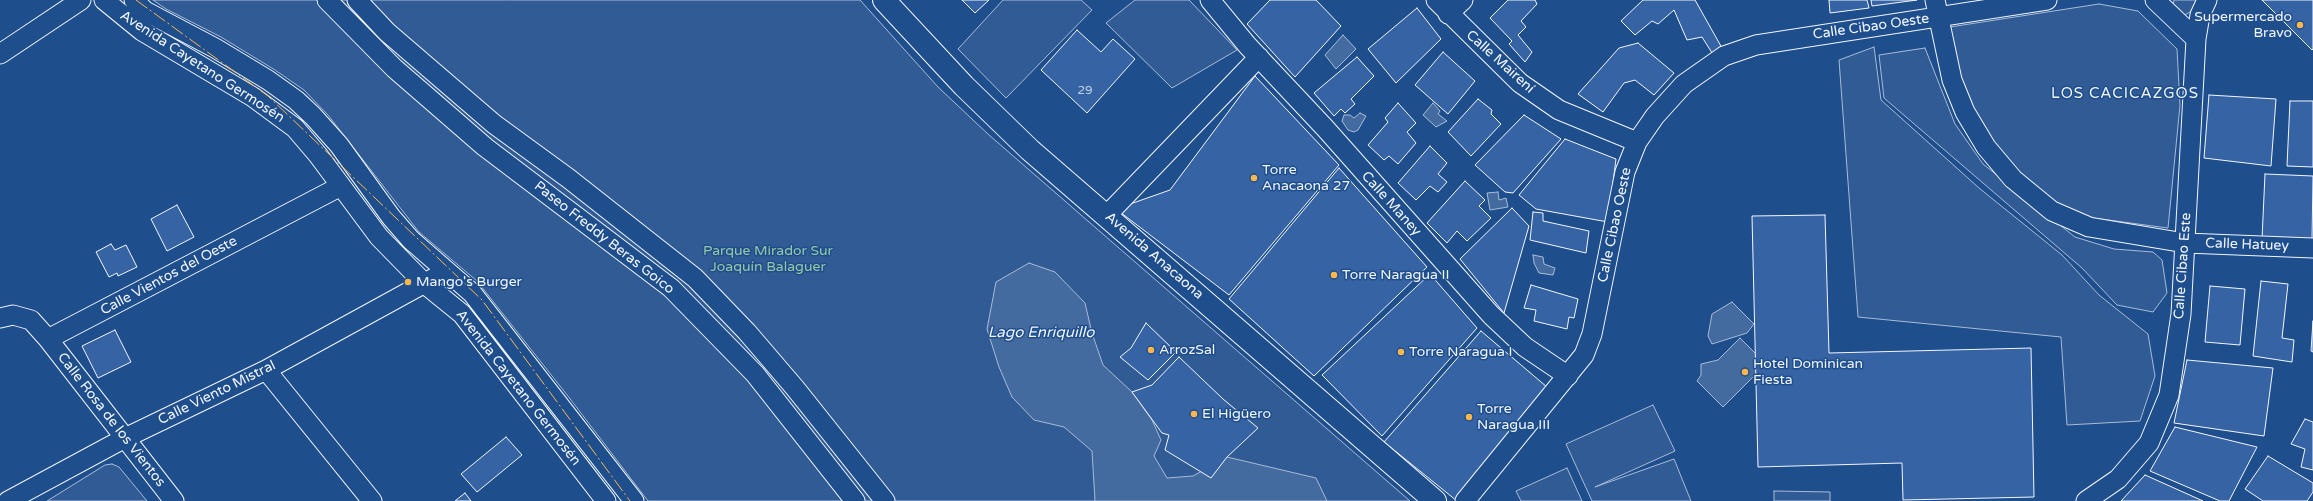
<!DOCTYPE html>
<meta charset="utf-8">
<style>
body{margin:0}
canvas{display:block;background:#1f4e8c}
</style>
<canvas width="2313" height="501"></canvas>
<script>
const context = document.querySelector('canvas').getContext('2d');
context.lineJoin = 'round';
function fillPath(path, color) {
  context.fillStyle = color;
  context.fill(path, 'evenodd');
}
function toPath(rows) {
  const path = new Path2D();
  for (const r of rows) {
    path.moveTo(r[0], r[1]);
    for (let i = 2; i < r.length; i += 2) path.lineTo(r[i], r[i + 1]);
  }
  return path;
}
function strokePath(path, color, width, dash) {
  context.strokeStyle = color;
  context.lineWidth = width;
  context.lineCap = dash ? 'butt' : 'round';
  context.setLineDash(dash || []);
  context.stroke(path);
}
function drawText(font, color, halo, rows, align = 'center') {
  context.font = font + ' "Varela Round",sans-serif';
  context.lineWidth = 3;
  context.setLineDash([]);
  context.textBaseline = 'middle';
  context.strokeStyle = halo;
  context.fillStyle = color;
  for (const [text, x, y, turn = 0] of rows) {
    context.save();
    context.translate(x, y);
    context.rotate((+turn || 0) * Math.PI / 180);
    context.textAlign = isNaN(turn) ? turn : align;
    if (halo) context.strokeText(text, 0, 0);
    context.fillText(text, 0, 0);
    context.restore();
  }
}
const built = toPath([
 [153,0,860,0,938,87,989,135,1410,501,648,501,571,400,477,281,419,232,328,115,304,90,275,70,221,37,166,9,153,0],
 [1003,0,1081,0,1092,10,1006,98,958,49,1003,0],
 [1135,0,1189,0,1237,50,1172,88,1106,23,1135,0],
 [2174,0,2204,0,2197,8,2183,16,2173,6,2174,0],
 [2099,4,2138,11,2177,49,2180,105,2168,228,2093,218,2056,203,2025,179,1998,151,1972,110,1958,70,1950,27,2099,4],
 [1874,47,1881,100,1979,188,2062,255,2099,295,2148,334,2155,376,2140,421,2067,425,2061,337,1858,317,1839,60,1874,47],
 [1925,48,1955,124,1983,164,2075,237,2114,249,2153,252,2162,260,2167,293,2153,312,2117,305,2082,268,1884,98,1879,55,1925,48],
 [1653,405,1675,451,1595,487,1674,459,1691,501,1592,501,1566,444,1653,405],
 [112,464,119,467,147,501,47,501,105,465,112,464],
 [1567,468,1582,501,1521,501,1516,491,1567,468],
 [1774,491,1830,492,1830,501,1774,501,1774,491]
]);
fillPath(built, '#305b95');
strokePath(built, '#a8bbd7', 1);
const water = toPath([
 [1343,35,1356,49,1336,69,1325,55,1343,35],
 [1433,103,1440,111,1438,114,1447,121,1436,127,1423,115,1433,103],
 [1360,113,1366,116,1358,130,1354,132,1348,130,1342,121,1344,115,1350,115,1354,118,1360,113],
 [1498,192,1499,200,1506,198,1508,207,1490,210,1487,193,1498,192],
 [1533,255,1543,257,1544,264,1555,268,1553,275,1539,273,1534,263,1533,255],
 [1029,263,1055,272,1085,303,1092,333,1103,365,1132,392,1152,420,1161,440,1154,456,1167,478,1193,476,1227,457,1316,478,1327,501,1095,501,1092,451,1064,427,1034,420,1012,397,999,367,987,329,996,282,1029,263],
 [1732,302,1754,324,1747,333,1712,344,1708,336,1712,314,1732,302],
 [1740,338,1766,364,1723,407,1697,381,1701,375,1701,364,1718,360,1740,338]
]);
fillPath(water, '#446ba0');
strokePath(water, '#a8bbd7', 1);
const building = toPath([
 [962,0,989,0,975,13,962,0],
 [1270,0,1316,0,1341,26,1295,77,1247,24,1270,0],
 [1508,0,1535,0,1537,4,1521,21,1526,27,1518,35,1532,52,1525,62,1509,44,1512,41,1490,18,1508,0],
 [1643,0,1695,0,1722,48,1714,56,1702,37,1687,40,1674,10,1658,24,1652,21,1635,35,1621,21,1643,0],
 [1829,0,1867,0,1869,8,1830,13,1829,0],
 [1871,0,1917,0,1872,6,1871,0],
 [2262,0,2313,0,2313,49,2312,50,2262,0],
 [1417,8,1441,39,1396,83,1368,49,1417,8],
 [1077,30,1101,52,1113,39,1135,59,1087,113,1041,70,1077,30],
 [1638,43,1674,73,1654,95,1635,80,1624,83,1603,112,1578,94,1619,48,1638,43],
 [1443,52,1475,81,1448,114,1415,85,1443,52],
 [1357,57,1374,76,1351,99,1355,104,1345,113,1341,109,1334,116,1314,93,1357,57],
 [1255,76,1339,165,1229,295,1116,209,1170,190,1255,76],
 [2209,95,2276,99,2271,166,2204,158,2209,95],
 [1478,99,1492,110,1491,114,1501,124,1471,156,1448,132,1478,99],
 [2290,101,2313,101,2313,167,2287,166,2290,101],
 [1398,103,1416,123,1407,132,1416,143,1398,164,1389,156,1384,160,1368,145,1388,122,1385,118,1398,103],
 [1524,115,1561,139,1513,193,1505,192,1475,165,1524,115],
 [1565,139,1616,159,1608,222,1536,209,1519,195,1565,139],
 [1430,146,1447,163,1438,174,1447,182,1438,192,1430,186,1416,200,1398,183,1430,146],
 [1339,168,1427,267,1314,376,1229,299,1339,168],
 [2265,174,2313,176,2312,240,2262,239,2265,174],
 [1465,181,1485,200,1479,206,1491,218,1467,241,1457,231,1447,243,1427,223,1465,181],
 [177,205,194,237,167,251,151,219,177,205],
 [1512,208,1529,226,1504,313,1460,259,1512,208],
 [1533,212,1543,213,1543,221,1589,231,1586,253,1530,240,1533,212],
 [1825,215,1829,353,2031,348,2034,497,1903,500,1902,463,1758,467,1752,216,1825,215],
 [111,244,115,250,126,245,137,267,118,276,117,273,109,277,96,252,111,244],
 [1430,274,1477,328,1382,436,1322,375,1430,274],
 [2261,281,2288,284,2282,338,2294,340,2292,362,2253,356,2261,281],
 [1531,285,1578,299,1574,318,1569,317,1567,329,1534,321,1536,310,1524,308,1531,285],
 [2210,286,2245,289,2240,345,2205,342,2210,286],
 [2313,321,2313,352,2311,351,2313,321],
 [1146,323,1176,352,1148,380,1120,357,1131,348,1146,323],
 [115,330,131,362,98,378,82,346,115,330],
 [1481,331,1554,393,1457,501,1384,442,1481,331],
 [1179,357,1223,399,1258,428,1227,457,1211,478,1165,450,1169,435,1162,433,1132,392,1152,385,1179,357],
 [2187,360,2273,368,2264,436,2174,423,2187,360],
 [2305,419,2313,422,2313,470,2301,467,2305,449,2291,444,2305,419],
 [2175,427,2257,447,2229,501,2220,501,2150,471,2175,427],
 [506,437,522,455,477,492,461,474,506,437],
 [2268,456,2313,483,2313,492,2307,501,2263,501,2245,489,2268,456],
 [2145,475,2203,501,2121,501,2145,475],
 [465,493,471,501,455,501,465,493]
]);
fillPath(building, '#3563a3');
strokePath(building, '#f2f6ff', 1);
const minor = toPath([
 [104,0,142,31,253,97,295,128,318,155,379,237,425,284,462,314,606,501],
 [134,0,145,11,160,19,215,48,268,80,296,100,313,116,339,145,391,217,411,240,472,293,634,501],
 [327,0,394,68,485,147,671,288,755,374,855,501],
 [357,0,387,32,494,124,568,178,695,278,747,332,795,388,885,501],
 [1210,0,1247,45,1325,128,1491,315,1525,347,1568,376],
 [1436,0,1520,83,1559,110,1637,142],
 [1935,0,1952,80,1965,112,1986,147,2013,179,2052,211,2089,227,2185,243,2313,248],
 [2155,0,2196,39],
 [1448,14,1463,0],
 [0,54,81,0],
 [1107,215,1259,57],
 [0,318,13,315,31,320,48,339,174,501],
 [48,339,341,186],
 [266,370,372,501],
 [8,501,125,438,266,370,434,278],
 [1465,501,1584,355,1592,334,1625,172,1637,142,1655,116,1684,84,1724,56,1756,45,2047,0],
 [2086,501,2118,479,2149,443,2169,395,2181,314,2196,39,2200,15,2207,0]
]);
const major = toPath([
 [884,0,964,86,1030,150,1435,501]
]);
strokePath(minor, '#f2f6ff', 21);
strokePath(major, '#f2f6ff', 24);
strokePath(minor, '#1f4e8c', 19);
strokePath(major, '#1f4e8c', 22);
strokePath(toPath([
 [136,0,268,96,482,300,630,501]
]), '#ffb74d', 1, [14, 3, 2, 3]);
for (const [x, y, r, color] of [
 [2300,25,4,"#ffb74d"],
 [1254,178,4,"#ffb74d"],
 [1334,275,4,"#ffb74d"],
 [408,282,4,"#ffb74d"],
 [1151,350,4,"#ffb74d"],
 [1401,352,4,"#ffb74d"],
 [1745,372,4,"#ffb74d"],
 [1194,414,4,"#ffb74d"],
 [1469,417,4,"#ffb74d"]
]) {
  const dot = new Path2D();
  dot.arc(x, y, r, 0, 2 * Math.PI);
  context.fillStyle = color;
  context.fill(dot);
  strokePath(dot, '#1f4e8c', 1.5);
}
drawText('12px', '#c3d1e8', null, [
 ["29",1085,91]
]);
drawText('14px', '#f2f6ff', '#1f4e8c', [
 ["Supermercado",2292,17,"right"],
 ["Bravo",2292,33,"right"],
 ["Torre",1262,170],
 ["Anacaona 27",1262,186],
 ["Torre Naragua II",1342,275],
 ["Mango's Burger",416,282],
 ["ArrozSal",1159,350],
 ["Torre Naragua I",1409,352],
 ["Hotel Dominican",1753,364],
 ["Fiesta",1753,380],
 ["Torre",1477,409],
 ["Naragua III",1477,425],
 ["El Higüero",1202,414]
], 'left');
drawText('14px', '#f2f6ff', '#1f4e8c', [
 ["Calle Cibao Oeste",1871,27,-8],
 ["Calle Mairení",1500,62,42],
 ["Avenida Cayetano Germosén",202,67,33],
 ["Calle Maney",1391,204,48],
 ["Calle Cibao Oeste",1615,225,-78],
 ["Paseo Freddy Beras Goico",604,238,38],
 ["Calle Hatuey",2247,245,2],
 ["Avenida Anacaona",1154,256,41],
 ["Calle Cibao Este",2183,266,-86],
 ["Calle Vientos del Oeste",169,276,-28],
 ["Avenida Cayetano Germosén",518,388,52],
 ["Calle Viento Mistral",217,393,-26],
 ["Calle Rosa de los Vientos",111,420,52]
]);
drawText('14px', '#97c8a6', '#1f4e8c', [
 ["Parque Mirador Sur",768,251],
 ["Joaquín Balaguer",768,267]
]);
context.letterSpacing = '1px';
drawText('15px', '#f2f6ff', '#1f4e8c', [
 ["LOS CACICAZGOS",2125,94]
]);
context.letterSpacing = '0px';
drawText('italic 15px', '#f2f6ff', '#1f4e8c', [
 ["Lago Enriquillo",1041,333]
]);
</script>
